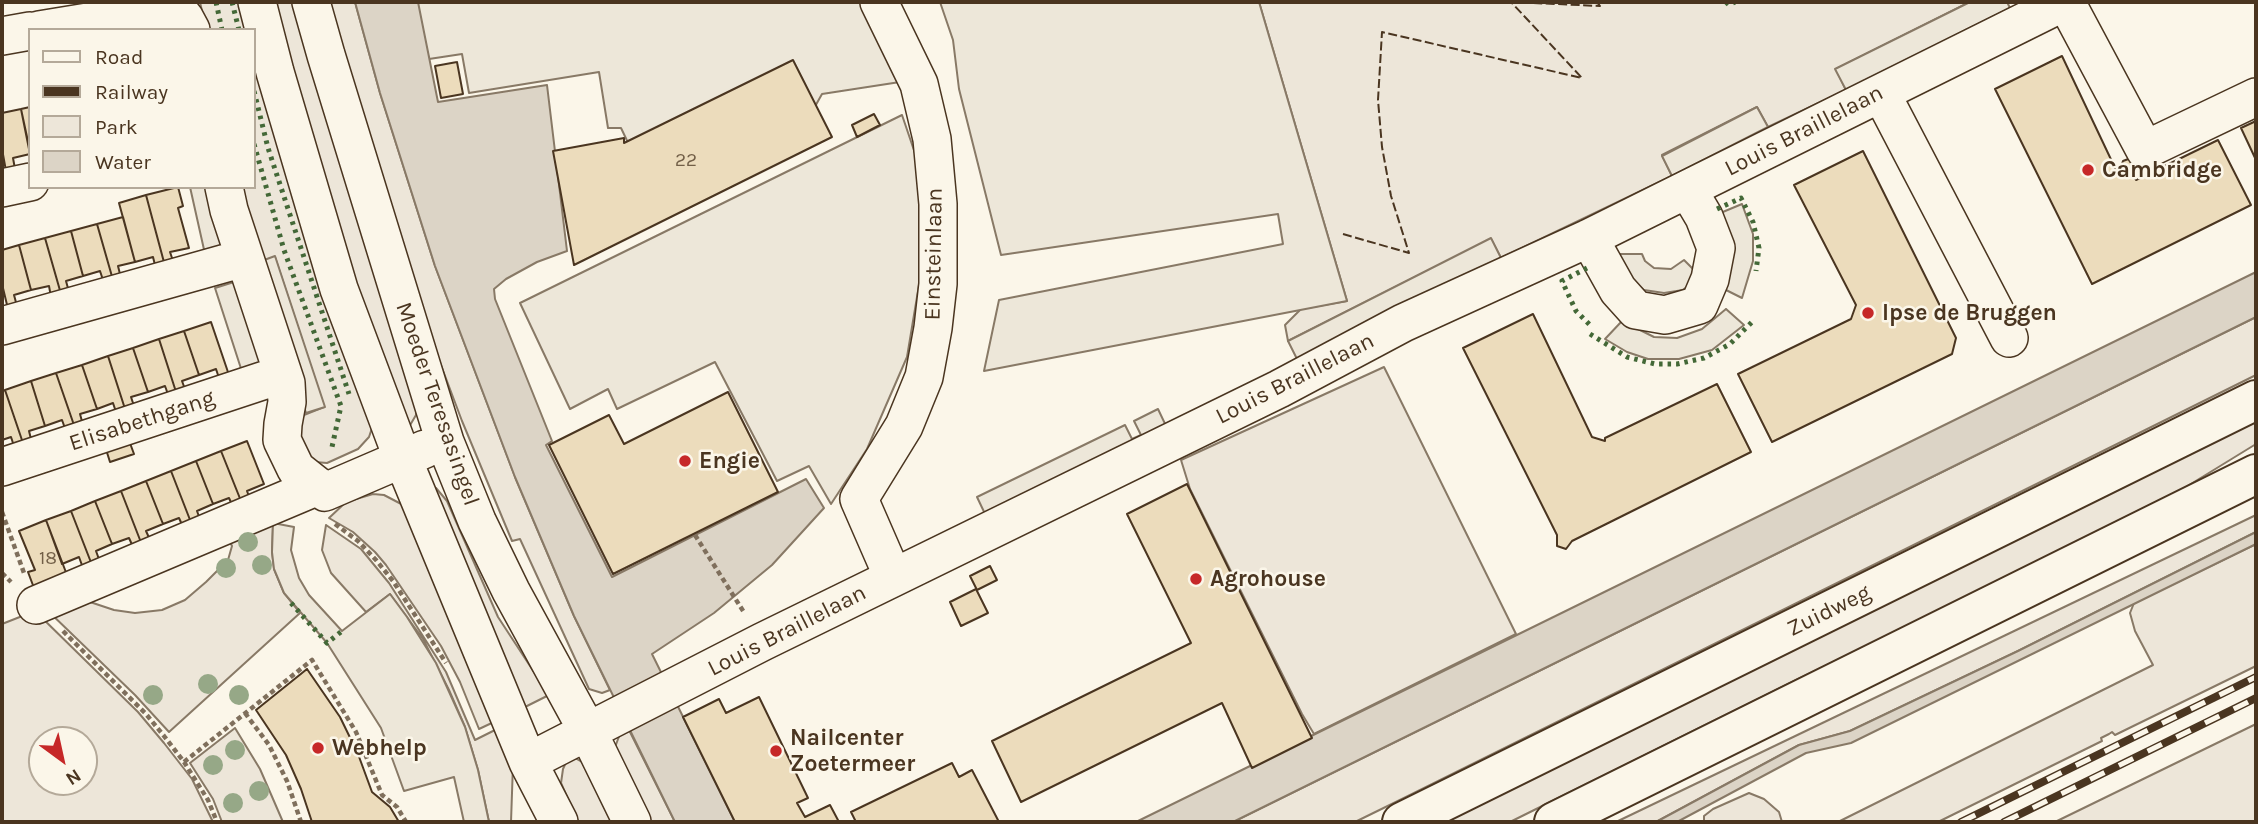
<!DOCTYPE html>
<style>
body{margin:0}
#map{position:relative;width:2258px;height:824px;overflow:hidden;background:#fbf6e9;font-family:Karla,sans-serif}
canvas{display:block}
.frame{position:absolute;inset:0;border:4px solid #4a3520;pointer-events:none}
.legend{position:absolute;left:28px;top:28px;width:228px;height:161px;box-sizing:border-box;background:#fbf6e9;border:2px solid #b4a999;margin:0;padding:9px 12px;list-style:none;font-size:21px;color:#4a3520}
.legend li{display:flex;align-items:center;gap:14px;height:35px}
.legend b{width:35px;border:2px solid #b4a999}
.north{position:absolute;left:28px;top:726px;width:70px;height:70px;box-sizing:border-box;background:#fbf6e9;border:2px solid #b4a999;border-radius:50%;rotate:147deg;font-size:19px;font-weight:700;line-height:28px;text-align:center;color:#4a3520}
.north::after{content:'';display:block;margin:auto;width:24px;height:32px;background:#c62828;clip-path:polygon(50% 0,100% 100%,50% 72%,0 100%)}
</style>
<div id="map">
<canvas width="2258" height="824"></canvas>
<div class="frame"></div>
<ul class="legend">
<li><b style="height:9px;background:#fbf6e9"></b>Road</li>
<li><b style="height:9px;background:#4a3520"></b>Railway</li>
<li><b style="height:19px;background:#ede6d9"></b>Park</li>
<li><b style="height:19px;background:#dcd4c6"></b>Water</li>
</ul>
<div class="north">N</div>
</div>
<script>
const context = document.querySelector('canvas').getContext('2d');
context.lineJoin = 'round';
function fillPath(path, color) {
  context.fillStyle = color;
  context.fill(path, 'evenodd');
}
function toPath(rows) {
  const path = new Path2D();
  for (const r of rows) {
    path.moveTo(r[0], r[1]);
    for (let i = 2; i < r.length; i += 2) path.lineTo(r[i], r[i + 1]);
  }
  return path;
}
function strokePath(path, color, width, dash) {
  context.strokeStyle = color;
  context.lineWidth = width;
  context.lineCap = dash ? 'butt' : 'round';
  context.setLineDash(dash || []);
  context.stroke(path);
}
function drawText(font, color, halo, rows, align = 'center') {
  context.font = font + ' Karla,sans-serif';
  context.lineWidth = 5;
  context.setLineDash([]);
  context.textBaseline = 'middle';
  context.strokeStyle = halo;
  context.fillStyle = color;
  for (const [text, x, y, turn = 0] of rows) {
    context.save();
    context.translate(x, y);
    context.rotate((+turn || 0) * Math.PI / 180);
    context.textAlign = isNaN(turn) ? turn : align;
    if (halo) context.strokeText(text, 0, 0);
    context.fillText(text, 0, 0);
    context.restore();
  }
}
const green = toPath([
 [200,2,245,2,252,30,206,30,200,2],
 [266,2,297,2,417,403,416,415,409,427,402,427,266,2],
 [327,2,355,2,380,93,435,266,515,477,574,616,610,690,602,693,589,689,520,539,512,541,462,421,433,344,327,2],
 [1259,2,1970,2,1836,69,1846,90,1768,127,1757,107,1662,155,1672,176,1501,258,1491,239,1288,341,1285,325,1301,309,1347,301,1259,2],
 [254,37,372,428,369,437,358,449,327,463,315,462,300,449,300,423,304,415,324,407,275,257,256,263,239,187,254,187,254,37],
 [2256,317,2256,375,1408,796,1355,822,1233,822,2256,317],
 [1384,367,1516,634,1314,734,1302,714,1190,489,1181,460,1384,367],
 [2256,420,2256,444,2155,506,1790,683,1510,822,1444,822,2256,420],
 [431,487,436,488,447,501,498,617,549,695,525,707,519,701,431,487],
 [373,494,384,495,405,506,496,721,479,729,460,682,441,646,386,565,375,552,353,532,329,518,346,502,373,494],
 [2256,515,2256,532,2018,651,1850,731,1799,745,1656,822,1616,822,2256,515],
 [273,523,272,552,274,569,284,593,300,613,169,732,135,695,45,608,90,602,114,610,135,613,162,610,185,600,206,582,228,560,232,546,230,542,273,523],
 [326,525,361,549,389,583,446,672,475,740,499,728,513,764,511,822,489,822,478,770,465,727,449,690,423,639,390,594,366,612,331,573,322,550,326,525],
 [2256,544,2256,666,2115,735,2112,732,2109,734,2101,738,2102,741,1938,822,1838,822,2153,665,2135,631,2130,613,2134,603,2256,544],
 [35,611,138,712,164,743,192,779,213,822,2,822,2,624,35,611],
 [42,740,84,740,84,782,42,782,42,740],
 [2256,724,2256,822,2055,822,2256,724],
 [628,727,630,732,675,822,650,822,614,750,621,731,628,727],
 [235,728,260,769,283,822,222,822,213,799,190,763,235,728],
 [575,758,582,762,612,822,578,822,561,783,563,769,567,760,575,758],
 [1749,793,1764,799,1779,812,1782,822,1704,822,1704,816,1713,809,1749,793]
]);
fillPath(green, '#ede6d9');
strokePath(green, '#887966', 2);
const parking = toPath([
 [414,2,860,2,900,82,822,94,808,119,632,151,621,128,608,128,599,72,469,93,462,54,429,59,414,2],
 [940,2,1259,2,1347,301,984,371,999,300,1283,244,1278,214,1001,255,959,89,953,40,940,2],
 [1970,2,2007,2,2010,8,1846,90,1835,69,1970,2],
 [1757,107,1768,127,1672,176,1662,156,1757,107],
 [902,115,919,165,921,273,907,357,867,449,831,504,809,466,777,481,715,362,617,409,608,389,570,409,520,303,902,115],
 [190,187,211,187,226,258,207,263,190,187],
 [1742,204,1753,234,1753,261,1742,298,1722,288,1718,214,1742,204],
 [1491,238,1501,258,1298,361,1288,341,1491,238],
 [1620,254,1642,254,1645,261,1654,268,1671,269,1684,260,1700,276,1683,290,1664,293,1644,290,1626,277,1619,257,1620,254],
 [275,256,325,407,306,413,256,263,275,256],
 [234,282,264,375,245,381,215,288,234,282],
 [1726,309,1744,325,1712,350,1679,359,1648,359,1627,352,1605,339,1622,321,1654,337,1677,338,1702,329,1726,309],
 [1158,409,1167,428,986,516,977,497,1125,425,1132,439,1141,435,1134,421,1158,409],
 [273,523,294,527,291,550,299,578,309,595,342,631,390,594,407,617,436,663,465,727,478,770,489,822,464,822,454,777,404,791,381,728,327,643,284,593,274,569,272,552,273,523]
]);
fillPath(parking, '#ede7d9');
strokePath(parking, '#887966', 2);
const water = toPath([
 [355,2,418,2,438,102,547,85,567,251,537,262,506,279,494,289,495,299,552,441,546,445,612,577,806,479,824,508,772,565,714,613,652,654,735,822,675,822,574,616,515,477,435,266,380,93,355,2],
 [2256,272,2256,317,1233,822,1136,822,2256,272],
 [2256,532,2256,544,1851,743,1806,753,1677,822,1656,822,1799,745,1850,731,2018,651,2256,532]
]);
fillPath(water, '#dcd4c6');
strokePath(water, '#887966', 2);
const building = toPath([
 [2062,56,2116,170,2120,169,2123,161,2131,158,2140,166,2138,173,2134,177,2136,180,2218,140,2251,205,2092,284,1995,89,2062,56],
 [793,60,832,137,574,265,553,151,624,138,624,143,793,60],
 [457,62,463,94,441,98,435,66,457,62],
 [30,107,30,151,21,109,30,107],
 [21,109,30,154,13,158,15,169,6,171,2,149,2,113,21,109],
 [874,114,880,125,857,137,852,125,874,114],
 [2256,121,2256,160,2241,128,2256,121],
 [1863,151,1956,338,1952,354,1772,442,1738,374,1851,319,1856,305,1794,185,1863,151],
 [178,187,183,206,178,208,189,248,170,252,174,264,165,266,146,195,178,187],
 [146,195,165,266,156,269,153,257,135,262,119,203,146,195],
 [123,217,135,262,118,266,121,278,113,280,97,224,123,217],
 [97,224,113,280,104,283,100,271,83,276,71,231,97,224],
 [71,231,83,276,66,281,69,292,61,294,45,238,71,231],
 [45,238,61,294,51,297,49,286,31,290,19,245,45,238],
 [19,245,31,290,14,295,17,306,8,309,2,284,2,250,19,245],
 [1533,314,1592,437,1605,441,1605,438,1717,384,1751,452,1572,541,1566,549,1557,546,1557,535,1463,348,1533,314],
 [211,322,230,378,220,381,216,369,199,375,184,331,211,322],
 [184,331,199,375,182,381,186,392,177,395,159,339,184,331],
 [159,339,177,395,169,397,165,386,148,392,133,348,159,339],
 [133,348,148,392,131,397,135,409,126,412,108,356,133,348],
 [108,356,126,412,117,415,113,403,97,409,82,365,108,356],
 [82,365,97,409,80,414,83,425,75,428,56,373,82,365],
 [56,373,75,428,66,431,62,420,45,426,31,381,56,373],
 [31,381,45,426,29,431,32,443,24,446,5,390,31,381],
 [5,390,24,446,15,449,11,437,2,440,2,391,5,390],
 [728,392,778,492,613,574,549,445,609,415,624,444,728,392],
 [127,435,134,454,110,462,104,443,127,435],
 [247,441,264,484,247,491,251,502,243,506,221,451,247,441],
 [221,451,243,506,234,509,229,498,213,504,196,461,221,451],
 [196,461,213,504,197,511,201,522,192,525,171,471,196,461],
 [171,471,192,525,184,529,179,518,163,524,146,481,171,471],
 [146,481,163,524,146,531,151,542,142,545,121,491,146,481],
 [1187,484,1312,738,1252,768,1222,703,1021,802,992,741,1191,643,1127,514,1187,484],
 [121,491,142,545,134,549,129,538,112,544,95,501,121,491],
 [95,501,112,544,96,551,100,562,92,565,71,511,95,501],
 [71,511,92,565,83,568,79,557,62,564,46,520,71,511],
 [46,520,67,575,34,588,28,572,35,570,19,531,46,520],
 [990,566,997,580,977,590,970,576,990,566],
 [976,589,988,613,961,626,950,602,976,589],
 [307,669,340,717,358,754,372,792,390,807,399,822,312,822,301,789,286,755,256,710,307,669],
 [759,697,808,798,797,803,805,817,830,805,839,822,735,822,683,717,719,699,726,713,759,697],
 [952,763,959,777,972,770,999,822,856,822,851,812,952,763]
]);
fillPath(building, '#ecdcbc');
strokePath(building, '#4a3520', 2);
const minor = toPath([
 [257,2,275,72,339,289,402,457,528,762,559,822],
 [311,2,326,55,445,442,477,521,511,591,588,732,632,822],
 [879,2,919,84,932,139,938,204,938,284,933,328,924,377,904,426,859,499,893,577],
 [2066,2,2145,150,2256,97],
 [39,30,161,10,174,11,184,17,191,30],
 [2,36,30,31],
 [1881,93,2009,338],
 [224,187,229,210,286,383,287,402,283,424,282,440,296,469,325,492,425,449],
 [2,188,30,182],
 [1589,238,1618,290,1636,310,1665,315,1699,305,1710,279,1716,248,1704,217,1688,190],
 [2,326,244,258],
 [2,467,283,374],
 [36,605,318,486],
 [528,762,762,642,1279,389,1403,323,1589,238,2064,2]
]);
const major = toPath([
 [1402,822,2256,400],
 [1554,822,2256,474]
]);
strokePath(minor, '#4a3520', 40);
strokePath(major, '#4a3520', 42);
strokePath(toPath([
 [2,512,24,573],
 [335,524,358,541,376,560,393,581,446,663],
 [695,535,745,614],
 [2,573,11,582],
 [63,631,146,714,164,736,184,762,208,800,217,822],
 [245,713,269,745,287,781,301,822],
 [184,762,312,660,356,732,382,795,397,807,406,822]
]), '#7f6f5c', 4.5, [5, 3.5]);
strokePath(minor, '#fbf6e9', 37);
strokePath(major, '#fbf6e9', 38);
const rail = toPath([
 [1961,822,2256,677],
 [2004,822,2256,698]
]);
strokePath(rail, '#4a3520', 8);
strokePath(rail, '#fbf6e9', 5, [16]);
strokePath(toPath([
 [216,2,222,30],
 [232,2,239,30],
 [1726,2,1729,5,1735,2],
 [254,91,268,148,349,394],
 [254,144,284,250,341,406,332,447],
 [1717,209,1741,198,1753,222,1759,248,1756,271],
 [1587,268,1562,281,1576,311,1591,326],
 [1590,334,1627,357,1655,364,1677,364,1704,358,1730,344,1753,321],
 [291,603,327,643,342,631]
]), '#436837', 5, [3.5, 5]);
strokePath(toPath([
 [1343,234,1409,253,1391,196,1382,147,1378,100,1382,32,1582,78,1511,2,1600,6,1597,2]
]), '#4a3520', 2, [9, 3.5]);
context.fillStyle = '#96a887';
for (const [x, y] of [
 [248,542],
 [262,565],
 [226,568],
 [208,684],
 [153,695],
 [239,695],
 [235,750],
 [213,765],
 [259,791],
 [233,803]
]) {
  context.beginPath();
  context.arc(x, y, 10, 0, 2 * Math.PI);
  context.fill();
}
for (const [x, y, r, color] of [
 [2088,170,7,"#c62828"],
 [1868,313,7,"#c62828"],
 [685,461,7,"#c62828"],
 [1196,579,7,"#c62828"],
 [318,748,7,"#c62828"],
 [776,751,7,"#c62828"]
]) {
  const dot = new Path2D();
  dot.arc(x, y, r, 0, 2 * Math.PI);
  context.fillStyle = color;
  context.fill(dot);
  strokePath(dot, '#fbf6e9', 2.5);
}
drawText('19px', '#725f47', null, [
 ["22",686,161],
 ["18",48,559]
]);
drawText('23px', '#4a3520', '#fbf6e9', [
 ["Louis Braillelaan",1804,131,-27],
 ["Einsteinlaan",934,254,-89],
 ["Louis Braillelaan",1295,379,-27],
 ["Moeder Teresasingel",437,404,71],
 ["Elisabethgang",142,421,-18],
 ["Zuidweg",1829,611,-26],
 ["Louis Braillelaan",787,631,-27]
]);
drawText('bold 23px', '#4a3520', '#fbf6e9', [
 ["Cambridge",2102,170],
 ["Ipse de Bruggen",1882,313],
 ["Engie",699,461],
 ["Agrohouse",1210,579],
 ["Nailcenter",790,738],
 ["Zoetermeer",790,764],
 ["Webhelp",332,748]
], 'left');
</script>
